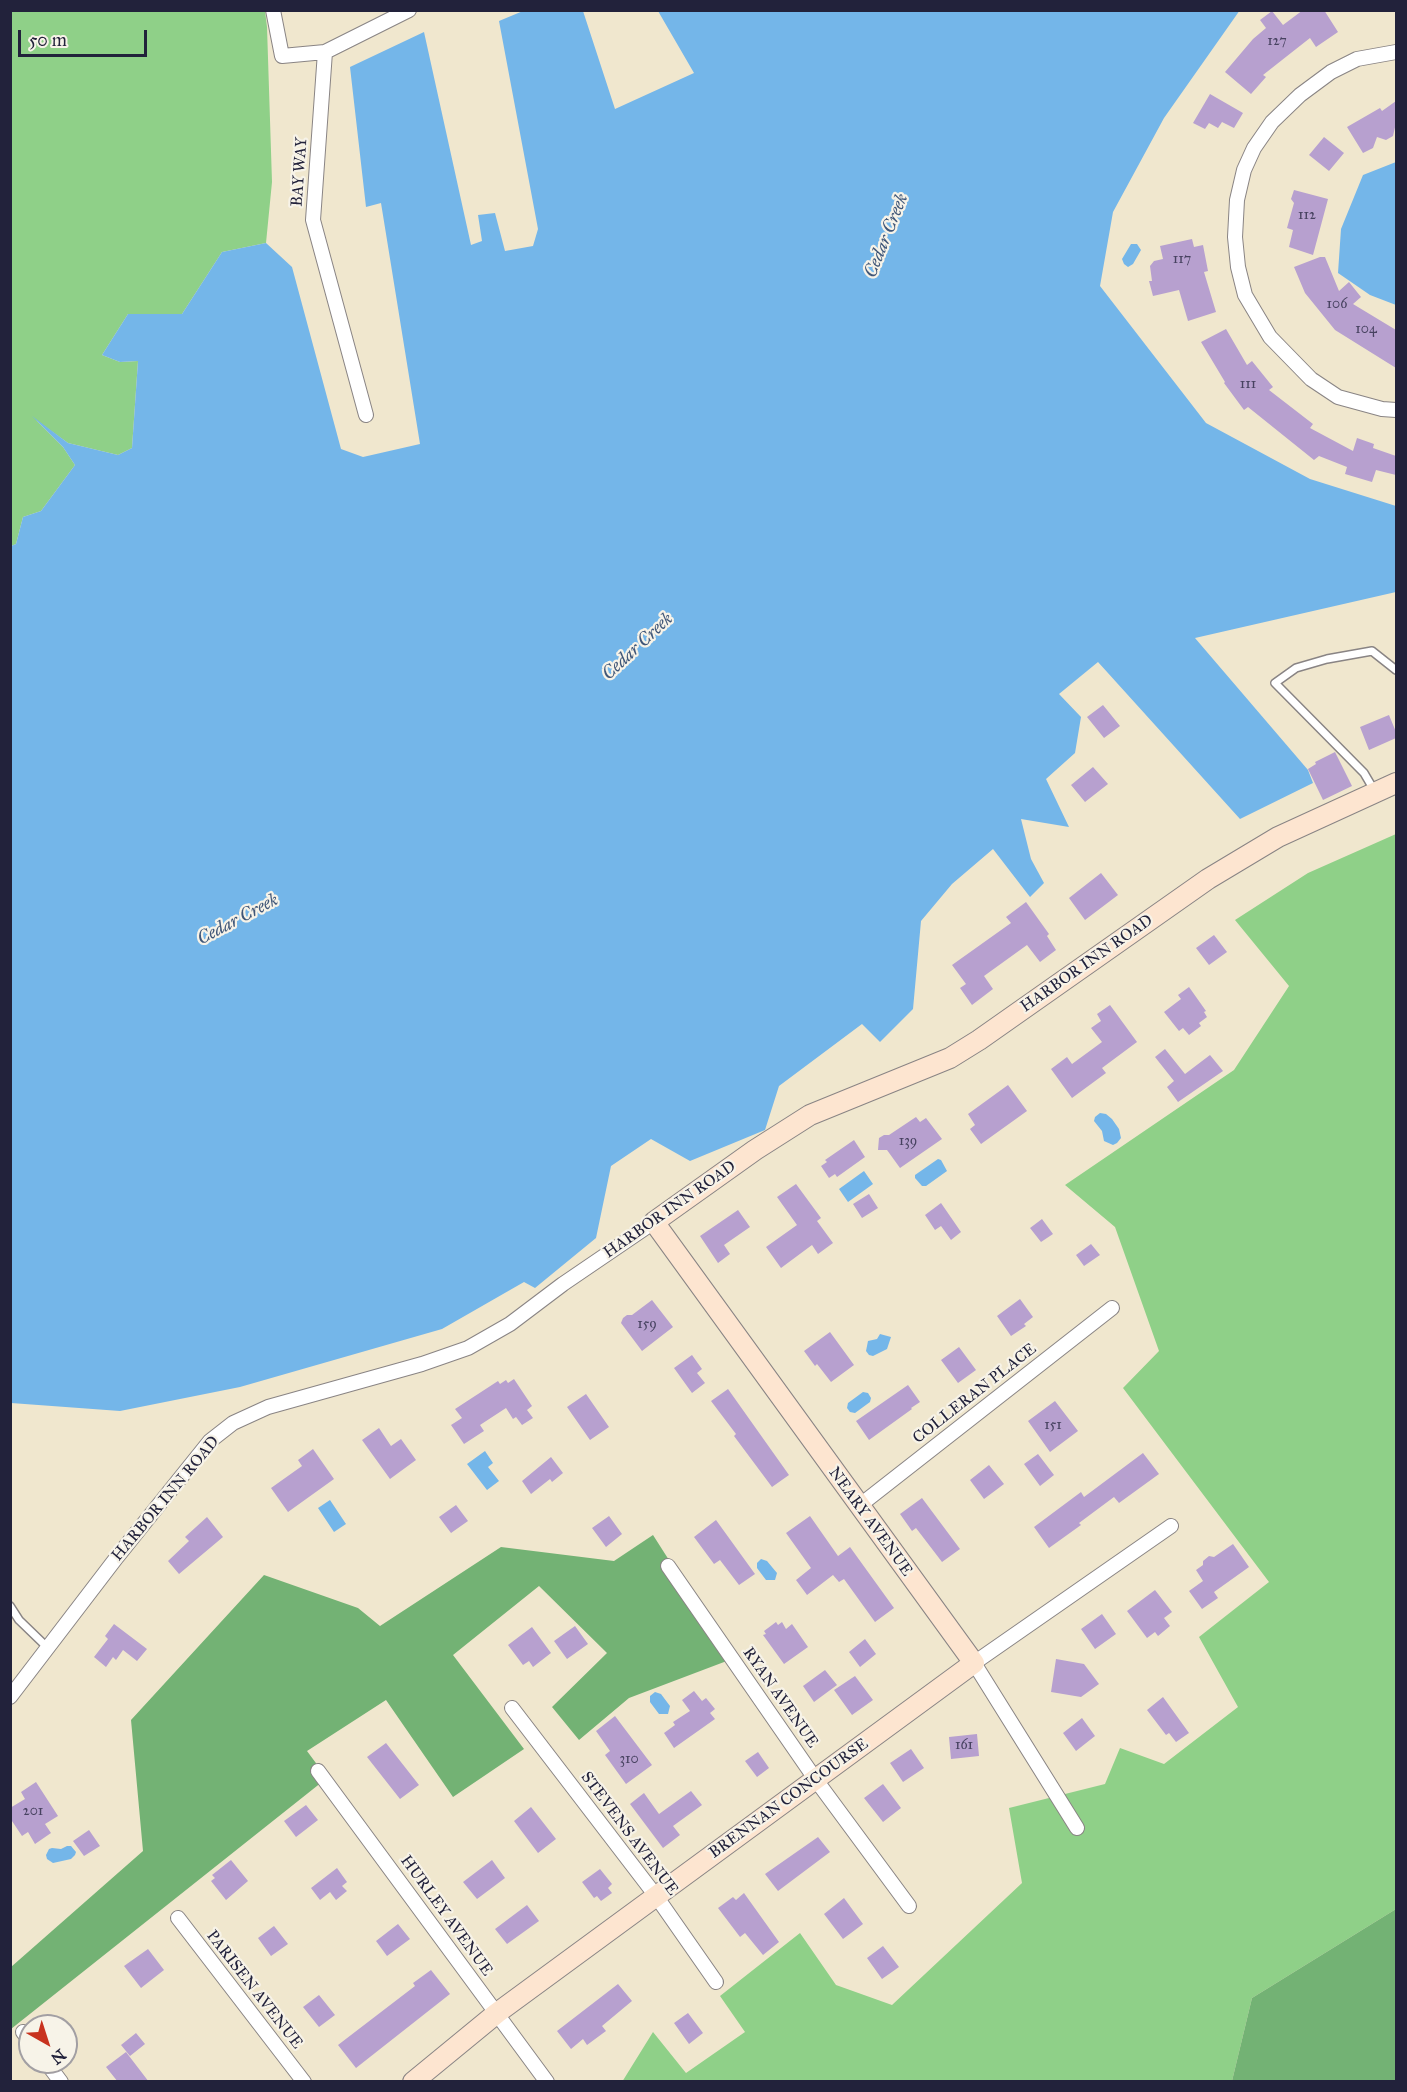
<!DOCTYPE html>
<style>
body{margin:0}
#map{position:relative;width:1407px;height:2092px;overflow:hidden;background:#f0e7ce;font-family:"IM FELL Great Primer",serif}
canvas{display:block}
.frame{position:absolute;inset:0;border:12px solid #22223b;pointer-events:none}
.north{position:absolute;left:18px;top:2014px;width:60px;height:60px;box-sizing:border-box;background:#f7f3e8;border:2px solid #a29fa3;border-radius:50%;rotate:141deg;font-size:16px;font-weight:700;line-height:24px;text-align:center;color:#22223b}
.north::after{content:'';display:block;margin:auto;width:21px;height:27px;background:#c8321e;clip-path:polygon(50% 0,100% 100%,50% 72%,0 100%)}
.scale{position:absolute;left:18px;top:30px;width:129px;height:27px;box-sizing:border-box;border:3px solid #22223b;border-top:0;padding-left:8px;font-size:18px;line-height:21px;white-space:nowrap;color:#22223b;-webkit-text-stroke:4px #f7f3e8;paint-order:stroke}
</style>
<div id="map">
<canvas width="1407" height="2092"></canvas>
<div class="frame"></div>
<div class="north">N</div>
<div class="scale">50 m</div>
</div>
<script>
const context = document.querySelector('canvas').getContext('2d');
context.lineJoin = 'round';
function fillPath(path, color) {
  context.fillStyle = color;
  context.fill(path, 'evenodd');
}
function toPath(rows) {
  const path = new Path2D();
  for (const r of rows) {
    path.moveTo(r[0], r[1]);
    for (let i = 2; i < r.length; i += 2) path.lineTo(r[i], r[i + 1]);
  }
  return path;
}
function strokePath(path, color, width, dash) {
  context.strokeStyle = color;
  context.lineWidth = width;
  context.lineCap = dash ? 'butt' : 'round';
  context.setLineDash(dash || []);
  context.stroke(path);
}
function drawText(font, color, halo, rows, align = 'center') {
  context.font = font + ' "IM FELL Great Primer",serif';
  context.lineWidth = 4.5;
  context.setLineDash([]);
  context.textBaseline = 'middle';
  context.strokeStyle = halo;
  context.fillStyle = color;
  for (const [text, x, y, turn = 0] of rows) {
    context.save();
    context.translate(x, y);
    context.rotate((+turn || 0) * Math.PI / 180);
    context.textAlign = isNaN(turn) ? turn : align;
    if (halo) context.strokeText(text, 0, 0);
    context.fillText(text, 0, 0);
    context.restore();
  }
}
fillPath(toPath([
 [11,11,265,11,267,27,272,182,266,243,222,252,182,314,128,314,102,355,120,362,138,361,132,448,118,455,68,443,36,420,63,447,75,465,41,511,23,517,16,544,11,546],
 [1396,834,1396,1909,1252,1998,1232,2081,622,2082,653,2032,686,2073,745,2032,720,1996,800,1933,836,1985,892,2005,1022,1883,1009,1808,1105,1784,1120,1748,1164,1764,1238,1707,1199,1637,1269,1582,1123,1388,1159,1351,1115,1227,1065,1185,1234,1070,1289,986,1235,920,1308,873]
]), '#8fd088');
fillPath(toPath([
 [653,1535,732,1659,629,1698,579,1740,552,1707,607,1653,539,1586,453,1655,524,1749,453,1797,386,1700,307,1751,327,1778,11,2029,11,1967,143,1851,131,1720,264,1575,358,1608,380,1626,501,1547,614,1561],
 [1396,1909,1396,2081,1232,2081,1252,1998]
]), '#73b274');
fillPath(toPath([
 [1240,10,1164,118,1113,212,1100,286,1206,423,1310,479,1396,506,1396,592,1195,638,1308,770,1313,783,1240,819,1098,662,1059,694,1081,717,1075,753,1046,779,1069,827,1021,819,1031,859,1044,883,1030,897,993,849,952,884,921,921,913,1009,880,1042,862,1024,779,1086,765,1130,690,1161,651,1139,611,1166,596,1238,535,1288,524,1282,442,1329,240,1387,120,1411,11,1403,11,546,16,544,23,517,41,511,75,465,63,447,32,416,68,443,118,455,132,448,138,361,120,362,102,355,128,314,182,314,222,252,266,243,292,267,341,449,363,457,420,444,381,203,366,207,350,67,424,32,471,245,482,241,478,215,495,213,505,251,533,246,538,229,499,21,523,11,583,11,615,109,694,73,658,11],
 [1396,162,1396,305,1370,295,1338,273,1341,229,1363,175],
 [1131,244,1137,244,1141,250,1133,264,1128,267,1124,264,1122,259],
 [1100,1113,1106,1114,1112,1119,1119,1129,1121,1138,1117,1143,1113,1145,1104,1141,1102,1131,1094,1121,1095,1117],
 [938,1159,941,1160,947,1171,926,1186,922,1186,915,1178,915,1175],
 [864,1171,873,1184,848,1202,839,1189],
 [880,1334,891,1337,887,1349,873,1356,869,1355,866,1351,868,1341,877,1339],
 [863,1392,868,1393,871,1398,870,1402,855,1413,850,1412,847,1408,848,1403],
 [485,1451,493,1463,488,1467,499,1481,487,1490,467,1464],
 [330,1500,346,1524,334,1532,318,1508],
 [761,1559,767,1561,777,1573,775,1580,766,1580,757,1568,757,1563],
 [655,1692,661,1694,670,1706,668,1714,659,1714,650,1702,650,1696],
 [67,1846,71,1846,76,1852,75,1855,71,1859,53,1863,47,1859,46,1855,49,1849,52,1848,61,1849]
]), '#74b6e9');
fillPath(toPath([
 [1303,10,1324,10,1338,32,1316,47,1310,38,1263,75,1266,77,1251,94,1225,72,1253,39,1266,28,1260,20,1272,11,1283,25],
 [1210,94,1243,113,1234,128,1222,122,1218,128,1209,123,1205,129,1193,123],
 [1396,101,1396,123,1393,136,1386,140,1377,137,1373,148,1363,153,1347,127,1380,108,1382,111],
 [1324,137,1344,153,1329,171,1309,155],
 [1294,190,1328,199,1313,255,1289,247,1293,230,1287,228,1294,203,1291,199],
 [1192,239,1194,247,1203,245,1208,271,1204,272,1216,312,1188,321,1179,290,1153,296,1149,281,1152,281,1150,266,1154,261,1163,259,1160,246],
 [1320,257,1325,257,1339,291,1349,282,1361,297,1353,304,1396,330,1396,368,1335,330,1305,293,1294,267],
 [1226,329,1247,365,1252,361,1273,387,1269,390,1313,424,1310,428,1353,451,1357,438,1374,444,1373,448,1396,456,1396,475,1376,470,1372,482,1345,474,1347,467,1319,456,1314,460,1248,407,1244,410,1224,383,1225,382,1201,342],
 [1103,705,1120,726,1104,738,1087,717],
 [1389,715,1396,732,1396,738,1369,750,1360,727],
 [1335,752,1352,786,1323,800,1308,769,1316,764,1315,762],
 [1093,767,1108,784,1085,802,1071,785],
 [1101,873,1118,895,1085,920,1069,898],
 [1026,902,1049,934,1047,936,1056,950,1040,962,1027,945,984,976,993,989,972,1005,960,988,966,984,952,965,1011,923,1006,917],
 [1214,935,1227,952,1209,965,1196,948],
 [1189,987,1206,1011,1204,1012,1207,1017,1199,1023,1201,1026,1189,1035,1183,1028,1179,1031,1164,1012,1181,999,1178,995],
 [1110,1005,1137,1042,1102,1068,1106,1073,1072,1098,1051,1069,1067,1057,1072,1064,1102,1042,1091,1028,1101,1021,1097,1014],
 [1165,1049,1185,1074,1210,1055,1223,1071,1178,1102,1167,1087,1174,1081,1155,1057],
 [1008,1085,1027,1111,981,1144,970,1129,975,1125,968,1114],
 [916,1117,920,1122,926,1118,942,1139,900,1168,887,1150,878,1150,879,1138,884,1135,889,1135],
 [854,1140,865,1157,837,1177,835,1174,829,1178,821,1166,827,1162,825,1160],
 [796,1184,821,1218,817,1221,833,1243,818,1254,812,1245,781,1268,766,1247,797,1225,777,1197],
 [869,1194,878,1208,862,1218,853,1204],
 [941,1203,961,1232,951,1240,941,1226,935,1230,925,1215],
 [738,1210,750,1227,724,1245,730,1254,718,1263,700,1236],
 [1042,1219,1053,1234,1041,1242,1030,1228],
 [1091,1244,1100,1255,1084,1266,1076,1255],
 [1020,1299,1033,1317,1024,1324,1026,1326,1011,1336,997,1316],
 [652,1300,673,1327,642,1351,621,1323,623,1318,627,1315,632,1315],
 [830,1332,854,1365,831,1382,817,1364,815,1366,804,1351],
 [959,1347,976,1370,958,1383,941,1360],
 [692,1355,702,1369,697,1373,705,1383,692,1393,674,1368],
 [514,1379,532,1406,527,1410,533,1418,522,1425,516,1417,513,1419,506,1408,480,1425,484,1431,464,1444,451,1425,462,1418,455,1409,498,1381,500,1384,506,1380,508,1383],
 [908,1385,920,1402,911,1408,912,1409,869,1440,856,1421],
 [728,1389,789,1475,772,1487,734,1436,736,1434,711,1401],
 [586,1394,609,1427,590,1440,567,1407],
 [1055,1401,1078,1431,1050,1452,1028,1421],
 [379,1428,391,1446,401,1439,416,1460,390,1479,362,1440],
 [313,1449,334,1479,288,1512,271,1488,302,1466,298,1460],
 [1143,1453,1159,1474,1119,1503,1114,1497,1079,1523,1081,1525,1049,1548,1034,1527,1081,1492,1084,1497],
 [1038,1454,1054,1475,1040,1486,1024,1464],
 [551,1457,563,1473,552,1482,550,1479,531,1494,522,1481],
 [989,1465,1004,1484,984,1499,970,1480],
 [922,1498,960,1549,942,1562,916,1528,912,1531,900,1514],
 [456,1505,468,1521,451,1533,439,1517],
 [609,1516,622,1534,606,1547,592,1528],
 [810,1516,838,1556,850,1547,894,1608,875,1622,844,1579,839,1582,833,1575,807,1595,796,1580,811,1568,786,1533],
 [207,1517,223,1537,179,1574,168,1561,189,1541,185,1537],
 [716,1520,755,1574,739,1585,720,1560,714,1564,694,1537],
 [1233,1544,1249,1567,1214,1592,1218,1598,1202,1609,1189,1591,1203,1581,1196,1570,1203,1565,1203,1561,1209,1556,1214,1557],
 [1155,1590,1172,1612,1164,1618,1170,1626,1158,1636,1155,1632,1147,1638,1127,1611],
 [1102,1614,1116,1634,1095,1649,1081,1629],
 [776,1622,778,1625,782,1622,786,1629,792,1624,808,1647,784,1664,763,1635,766,1634,764,1631],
 [114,1624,147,1649,137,1661,123,1650,116,1660,113,1657,106,1667,94,1657,108,1639,105,1636],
 [575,1626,588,1644,567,1659,554,1641],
 [532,1627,551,1653,533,1667,529,1661,523,1665,508,1645],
 [865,1639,876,1654,860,1667,849,1652],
 [1056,1659,1084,1664,1099,1684,1081,1697,1051,1692],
 [825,1670,837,1685,814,1702,803,1686],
 [855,1676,873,1700,852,1715,834,1690],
 [694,1691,702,1701,706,1698,715,1709,710,1713,715,1719,674,1748,664,1733,675,1725,673,1722,690,1711,682,1700],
 [1163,1697,1189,1733,1176,1742,1169,1733,1166,1735,1147,1710],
 [615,1716,652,1765,626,1784,605,1755,610,1751,596,1731],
 [1082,1718,1095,1736,1076,1751,1063,1733],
 [977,1734,979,1756,951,1759,949,1737],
 [386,1743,419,1785,400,1799,367,1757],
 [911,1749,924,1768,903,1782,890,1763],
 [758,1752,769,1768,757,1777,745,1761],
 [36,1782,58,1816,45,1824,51,1833,35,1844,28,1832,22,1836,10,1818,10,1808,25,1799,21,1792],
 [883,1784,901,1808,883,1822,864,1798],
 [691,1791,702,1805,673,1826,680,1835,663,1848,630,1804,644,1793,659,1814],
 [306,1805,318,1820,296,1837,284,1821],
 [531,1807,556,1839,538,1853,514,1821],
 [89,1830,100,1846,84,1856,73,1841],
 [818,1837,830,1852,778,1891,765,1874],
 [231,1860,248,1881,226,1900,211,1881,215,1878,212,1875],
 [492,1860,505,1878,477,1899,463,1882],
 [337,1868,347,1882,342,1886,347,1891,336,1900,330,1892,320,1900,311,1888],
 [600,1869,612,1884,608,1888,612,1893,601,1901,597,1896,594,1898,582,1882],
 [744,1893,779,1942,763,1955,745,1933,740,1937,718,1908,733,1897,736,1900],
 [844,1898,863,1924,843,1939,824,1914],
 [527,1905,539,1921,507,1944,495,1929],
 [398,1924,410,1939,387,1956,376,1941],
 [274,1926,288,1944,271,1956,258,1938],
 [883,1946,899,1967,882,1979,867,1958],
 [148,1949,164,1970,141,1988,124,1966],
 [431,1970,450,1994,356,2068,338,2045,415,1986,413,1983],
 [618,1984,632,2001,602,2026,606,2031,587,2045,583,2039,571,2049,557,2031],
 [319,1995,335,2015,319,2027,303,2007],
 [688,2013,703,2033,689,2044,674,2023],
 [136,2033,145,2044,130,2056,121,2045],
 [126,2052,149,2082,118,2082,106,2067]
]), '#b7a0cf');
const lane = toPath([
 [1374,790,1364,773,1275,683,1296,668,1327,659,1372,651,1396,670],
 [10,1606,19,1620,48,1648]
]);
const street = toPath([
 [273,10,282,56,325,52,313,220,366,415],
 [325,52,409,10],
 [1396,52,1357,59,1331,72,1300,95,1272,122,1254,148,1244,170,1237,200,1235,237,1238,267,1245,295,1270,337,1311,379,1338,397,1382,409,1396,410],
 [859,1506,1112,1308],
 [668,1566,816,1780,909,1906],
 [10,1697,117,1557,210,1441,233,1423,268,1407,422,1364,468,1348,510,1324,563,1284,654,1222],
 [512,1708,656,1896,716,1982],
 [318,1771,547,2082],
 [1077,1828,974,1663,1171,1526],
 [178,1918,304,2082],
 [23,2032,30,2041],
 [46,2062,61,2082]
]);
const secondary = toPath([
 [413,2082,497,2013,974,1663,654,1222,755,1150,810,1115,950,1058,979,1040,1208,879,1278,837,1396,783]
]);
strokePath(lane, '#898484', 10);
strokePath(street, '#898484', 16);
strokePath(secondary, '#898484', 22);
strokePath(lane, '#fff', 7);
strokePath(street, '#fff', 14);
strokePath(secondary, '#fde5d0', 20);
drawText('14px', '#474260', null, [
 ["127",1277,42],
 ["112",1307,216],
 ["117",1182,260],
 ["106",1337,305],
 ["104",1366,330],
 ["111",1248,385],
 ["139",908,1142],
 ["159",647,1325],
 ["151",1053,1426],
 ["161",964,1746],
 ["310",629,1760],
 ["201",33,1812]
]);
drawText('16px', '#22223b', '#f7f3e8', [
 ["BAY WAY",300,172,-86],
 ["HARBOR INN ROAD",1087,964,-35],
 ["HARBOR INN ROAD",670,1210,-35],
 ["COLLERAN PLACE",975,1394,-38],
 ["HARBOR INN ROAD",166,1499,-50],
 ["NEARY AVENUE",870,1522,54],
 ["RYAN AVENUE",780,1698,55],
 ["BRENNAN CONCOURSE",789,1799,-36],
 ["STEVENS AVENUE",629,1834,53],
 ["HURLEY AVENUE",446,1916,54],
 ["PARISEN AVENUE",254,1990,52]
]);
drawText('italic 18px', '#3f5678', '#f7f3e8', [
 ["Cedar Creek",887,236,-68],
 ["Cedar Creek",638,647,-43],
 ["Cedar Creek",238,920,-28]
]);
</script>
